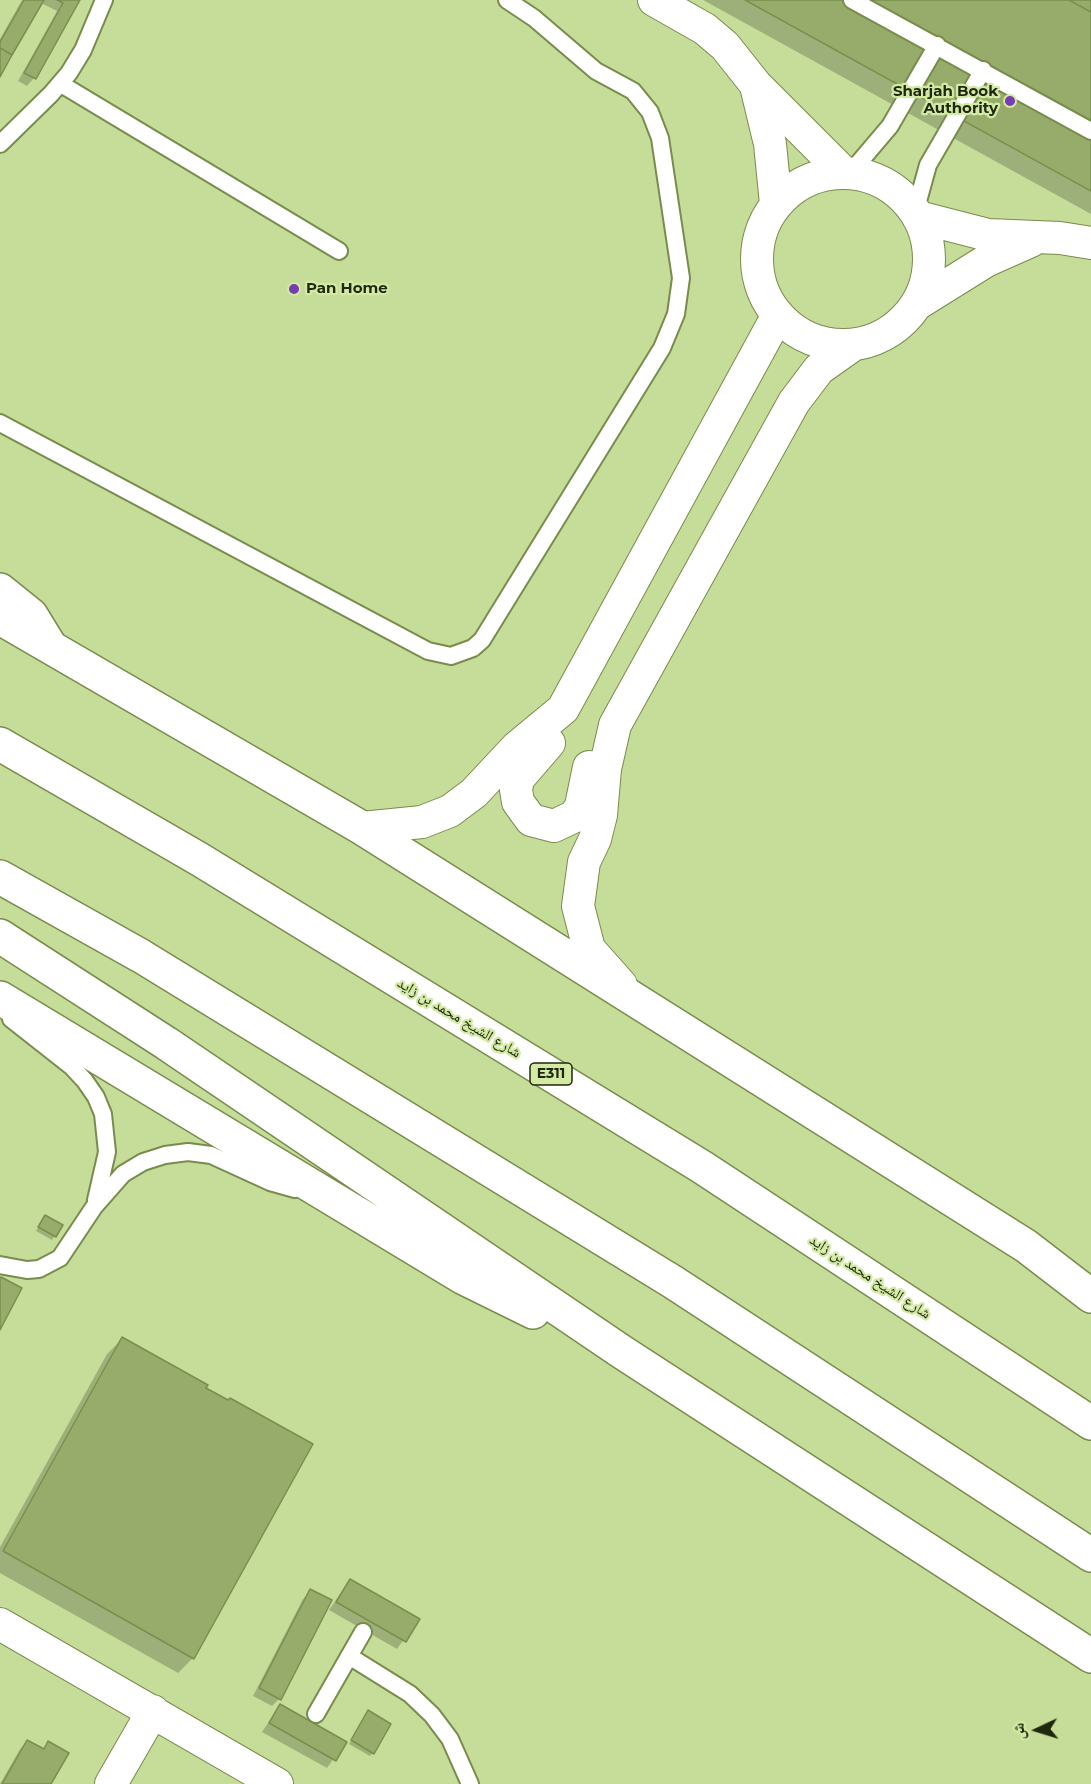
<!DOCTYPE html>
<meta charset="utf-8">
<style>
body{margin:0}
#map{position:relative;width:1091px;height:1784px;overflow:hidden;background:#c6dd99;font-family:Montserrat,"Noto Naskh Arabic",sans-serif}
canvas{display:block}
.north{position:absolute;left:1007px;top:1700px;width:60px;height:60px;-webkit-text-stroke:4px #d3eaa5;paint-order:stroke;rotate:266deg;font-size:16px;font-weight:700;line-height:24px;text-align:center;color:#1f270c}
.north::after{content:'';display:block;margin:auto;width:21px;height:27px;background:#1f270c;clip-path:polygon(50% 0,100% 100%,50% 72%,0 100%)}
</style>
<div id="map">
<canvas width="1091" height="1784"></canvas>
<div class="north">ش</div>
</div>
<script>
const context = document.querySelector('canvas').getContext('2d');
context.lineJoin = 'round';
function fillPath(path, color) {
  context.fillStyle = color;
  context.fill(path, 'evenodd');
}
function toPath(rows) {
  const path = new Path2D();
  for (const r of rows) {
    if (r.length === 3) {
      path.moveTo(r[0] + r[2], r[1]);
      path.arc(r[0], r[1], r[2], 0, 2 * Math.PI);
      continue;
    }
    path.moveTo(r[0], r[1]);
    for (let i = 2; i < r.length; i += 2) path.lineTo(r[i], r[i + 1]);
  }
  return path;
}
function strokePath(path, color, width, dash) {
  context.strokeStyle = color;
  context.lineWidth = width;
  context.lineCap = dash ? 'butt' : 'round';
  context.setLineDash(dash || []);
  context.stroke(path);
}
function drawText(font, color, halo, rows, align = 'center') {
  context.font = font + ' Montserrat,"Noto Naskh Arabic",sans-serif';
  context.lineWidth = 4.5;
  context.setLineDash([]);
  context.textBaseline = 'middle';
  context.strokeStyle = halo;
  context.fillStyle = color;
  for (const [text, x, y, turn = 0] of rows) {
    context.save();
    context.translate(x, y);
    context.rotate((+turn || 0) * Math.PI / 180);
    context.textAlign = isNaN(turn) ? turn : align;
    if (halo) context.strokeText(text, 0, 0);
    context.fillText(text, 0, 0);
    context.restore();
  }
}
fillPath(toPath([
 [22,0,78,0,34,78,27,86,18,81,57,11,41,3,0,75,0,39],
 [703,0,1091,0,1091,214],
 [45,1217,61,1226,52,1240,36,1231],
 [122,1339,193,1658,178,1673,0,1573,0,1547,107,1354],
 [350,1580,418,1620,397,1649,329,1610],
 [310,1591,279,1699,272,1706,253,1696,303,1599],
 [280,1705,345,1742,327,1768,262,1732],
 [365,1716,373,1753,370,1756,349,1744],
 [27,1742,41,1750,48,1743,50,1784,0,1784,20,1749]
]), '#0003');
const building = toPath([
 [24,0,44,0,12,55,0,48,0,42,24,0],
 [57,0,80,0,36,79,24,73,63,3,57,0],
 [745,0,1069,0,1091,12,1091,191,745,0],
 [1069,0,1091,0,1091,12,1069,0],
 [0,48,12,55,0,77,0,48],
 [45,1215,63,1225,56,1237,38,1227,45,1215],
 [1,1277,22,1288,0,1330,0,1278,1,1277],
 [122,1337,208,1385,206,1388,228,1400,230,1398,313,1444,194,1659,3,1551,122,1337],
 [350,1579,420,1619,406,1642,336,1602,350,1579],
 [310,1589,332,1600,281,1700,259,1688,310,1589],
 [280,1704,347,1742,336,1761,269,1723,280,1704],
 [368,1710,391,1724,374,1754,351,1740,368,1710],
 [27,1740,44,1749,48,1741,69,1753,51,1784,2,1784,27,1740]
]);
fillPath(building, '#97ac6a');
strokePath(building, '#7a8e4d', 1.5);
const service = toPath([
 [852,0,1091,131],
 [61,84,339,251],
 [0,144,51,94,69,73,83,50,104,0],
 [851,172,890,126,937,45],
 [915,212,928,165,983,70],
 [0,423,428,651,451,656,473,648,482,640,662,348,676,314,681,278,660,138,650,112,633,91,596,71,534,18,507,0],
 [11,1019,72,1067,85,1081,96,1097,103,1114,107,1152,96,1200],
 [0,1265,27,1270,39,1269,60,1258,94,1207,123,1174,143,1162,165,1155,188,1152,211,1155,270,1182,295,1189],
 [349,1656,410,1694,432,1715,450,1739,470,1784],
 [316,1714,363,1632]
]);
const minor = toPath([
 [654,0,705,29,725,46,756,85,843,172],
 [756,86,770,144,776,204],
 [843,259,86],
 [918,217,988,235,1060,238,1091,243],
 [917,304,986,261,1031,241],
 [549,743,518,779,516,790,518,802,531,820,554,826,575,816,581,806,589,767],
 [362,828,422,822,450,811,474,793,517,747,563,709,778,315],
 [621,985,589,949,578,906,584,862,595,839,601,815,605,769,615,725,794,402,819,369,853,345],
 [0,1624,277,1784],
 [111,1784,153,1711]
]);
const tertiary = toPath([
 [0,590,31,615,50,646]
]);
const motorway = toPath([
 [0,618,362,828,1026,1246,1091,1296],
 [0,744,199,859,702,1167,1091,1423],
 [0,877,141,956,673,1282,1091,1555],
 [0,936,166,1043,622,1352,1091,1656],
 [0,998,464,1278,533,1312]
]);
strokePath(service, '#788c4b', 20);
strokePath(minor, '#788c4b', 34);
strokePath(tertiary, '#788c4b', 36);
strokePath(motorway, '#788c4b', 36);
strokePath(service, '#fff', 16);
strokePath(minor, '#fff', 32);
strokePath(tertiary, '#fff', 33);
strokePath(motorway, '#fff', 33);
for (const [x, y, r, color] of [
 [1010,101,6,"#783db2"],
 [294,289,6,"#783db2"]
]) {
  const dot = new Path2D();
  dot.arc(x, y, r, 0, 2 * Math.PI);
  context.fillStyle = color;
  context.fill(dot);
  strokePath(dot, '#d3eaa5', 2);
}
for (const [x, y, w] of [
 [551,1074,42]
]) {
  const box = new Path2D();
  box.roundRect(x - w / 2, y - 11, w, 22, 4.5);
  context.fillStyle = '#d3eaa5';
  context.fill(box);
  strokePath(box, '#1f270c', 1.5);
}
drawText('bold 14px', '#1f270c', null, [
 ["E311",551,1074]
]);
drawText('bold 15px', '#1f270c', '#d3eaa5', [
 ["Sharjah Book",998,92],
 ["Authority",998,109],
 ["Pan Home",306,289,"left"]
], 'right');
drawText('15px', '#1f270c', '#d3eaa5', [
 ["شارع الشيخ محمد بن زايد",459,1018,31],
 ["شارع الشيخ محمد بن زايد",870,1277,33]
]);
</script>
